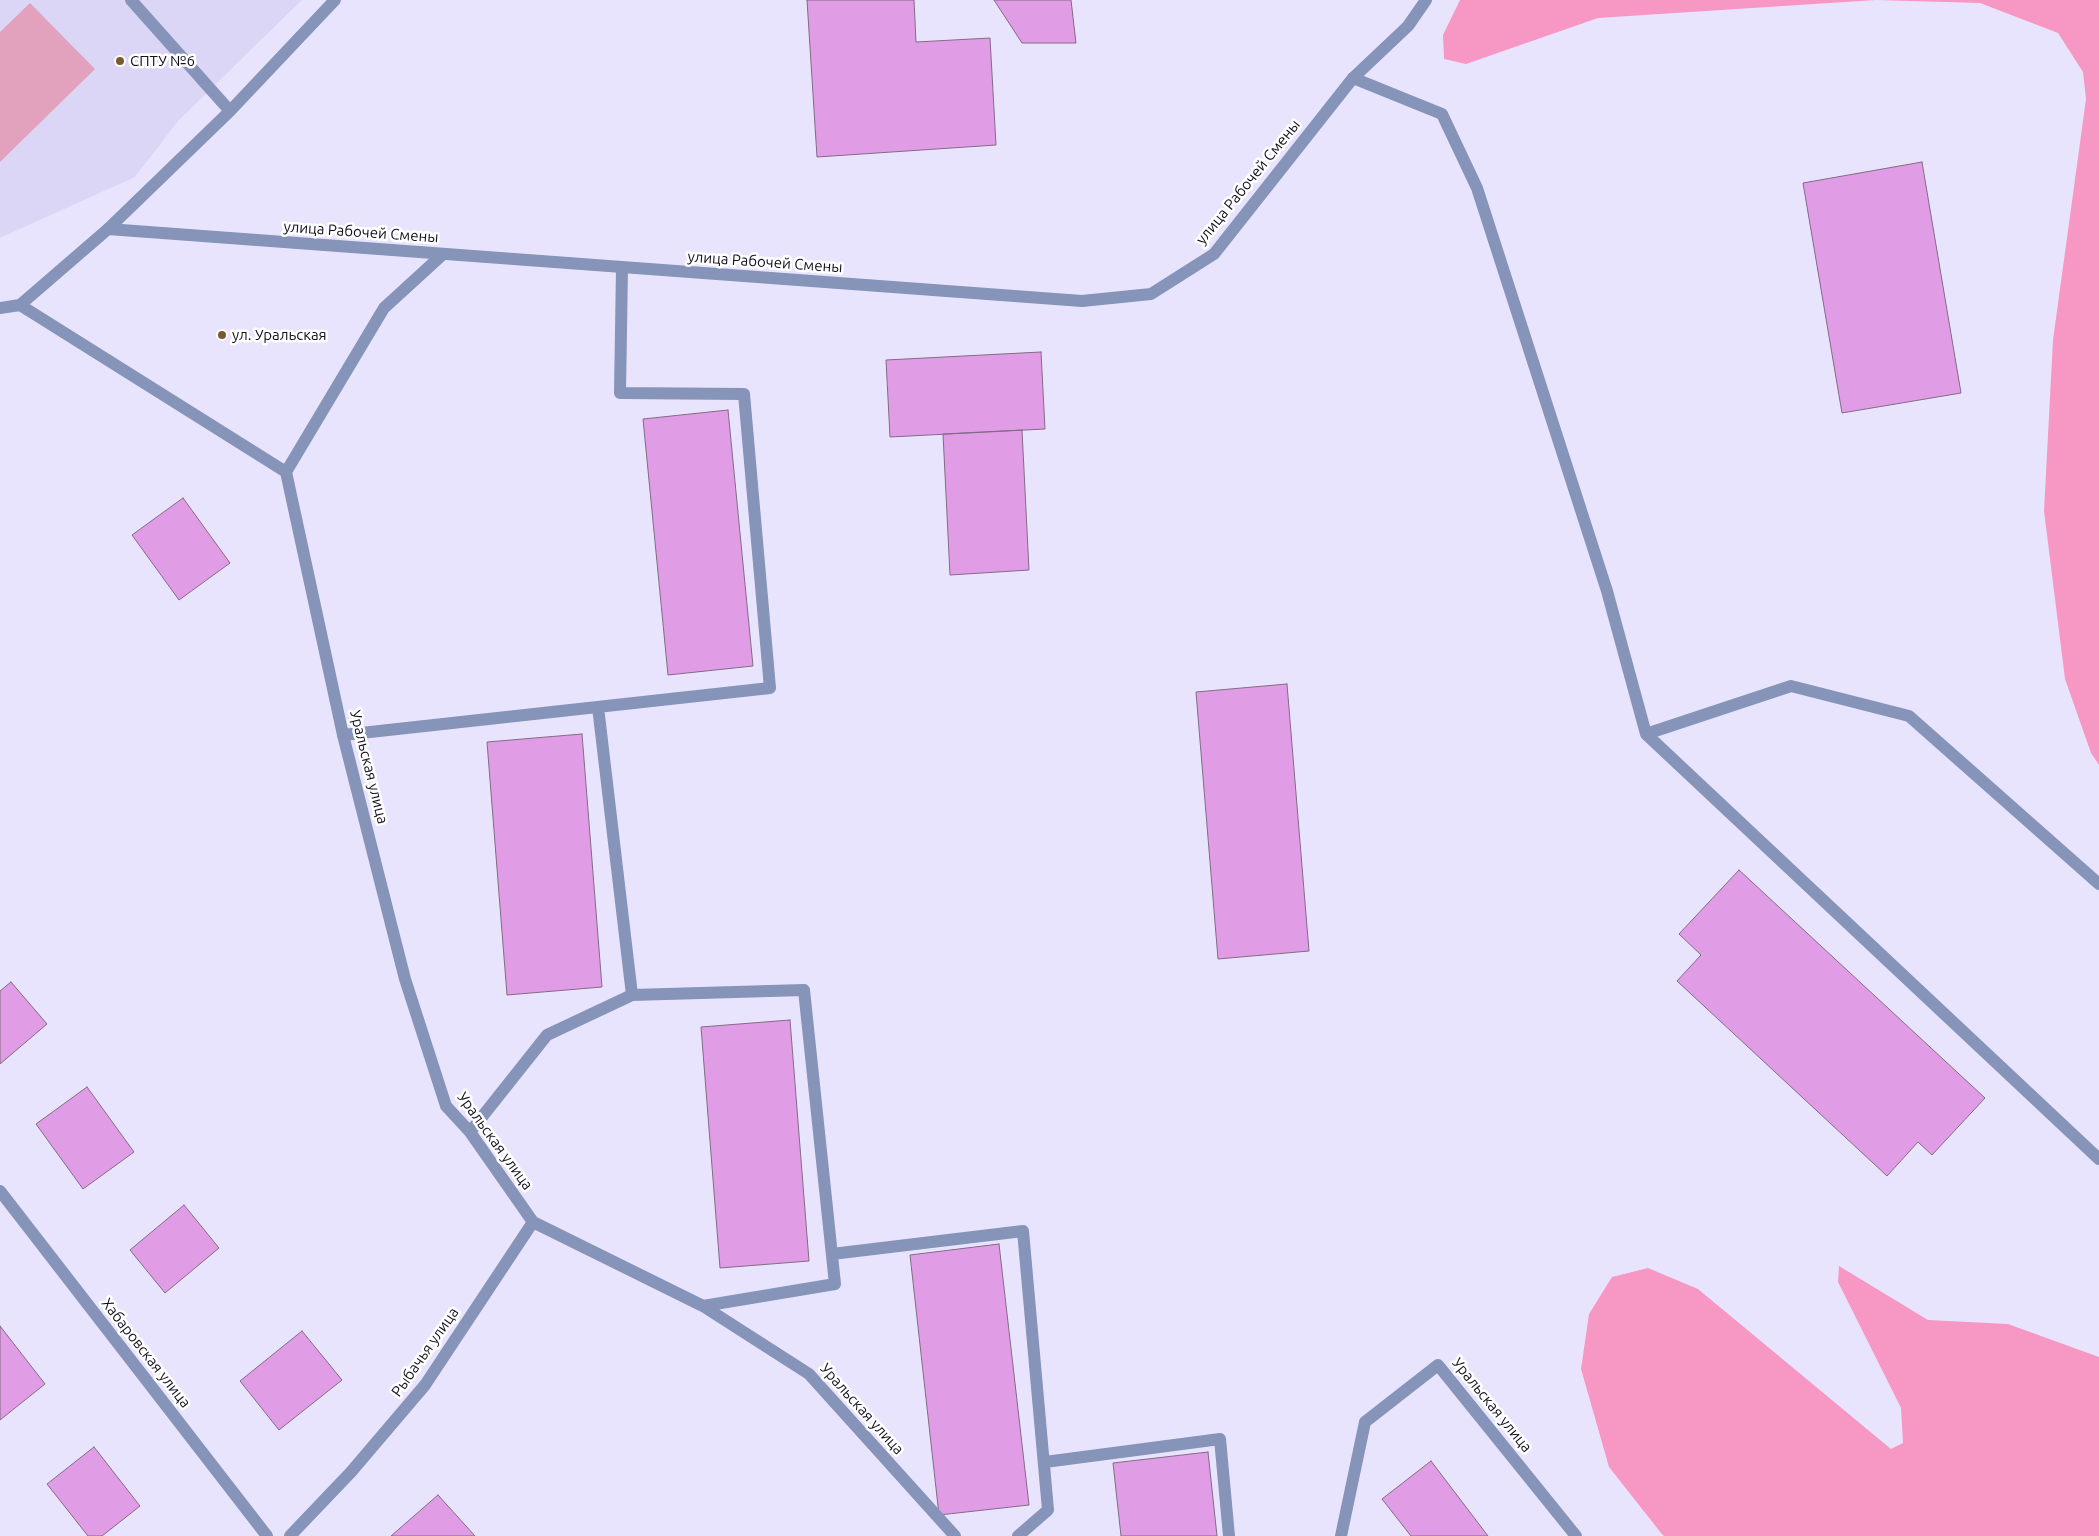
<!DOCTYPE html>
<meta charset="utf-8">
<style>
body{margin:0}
canvas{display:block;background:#e9e4fe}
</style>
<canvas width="2099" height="1536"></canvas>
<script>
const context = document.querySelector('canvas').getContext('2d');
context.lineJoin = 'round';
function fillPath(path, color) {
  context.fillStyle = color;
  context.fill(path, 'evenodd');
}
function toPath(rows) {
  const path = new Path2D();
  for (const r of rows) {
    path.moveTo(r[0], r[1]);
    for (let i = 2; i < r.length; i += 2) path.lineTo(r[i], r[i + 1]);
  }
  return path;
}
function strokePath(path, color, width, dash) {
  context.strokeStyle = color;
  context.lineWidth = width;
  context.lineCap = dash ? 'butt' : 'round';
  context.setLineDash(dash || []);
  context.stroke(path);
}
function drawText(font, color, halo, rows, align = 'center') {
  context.font = font + ' Ubuntu,sans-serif';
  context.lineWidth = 5;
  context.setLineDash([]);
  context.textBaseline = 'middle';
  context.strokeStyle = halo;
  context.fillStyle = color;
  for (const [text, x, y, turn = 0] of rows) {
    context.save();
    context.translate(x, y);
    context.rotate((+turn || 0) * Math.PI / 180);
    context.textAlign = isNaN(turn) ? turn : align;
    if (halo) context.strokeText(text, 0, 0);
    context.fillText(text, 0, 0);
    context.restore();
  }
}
fillPath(toPath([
 [0,0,302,0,178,121,135,177,0,238]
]), '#dcd6f6');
fillPath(toPath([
 [30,3,95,69,0,162,0,32]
]), '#e2a1bd');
fillPath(toPath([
 [1460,0,2099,0,2099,765,2091,753,2065,679,2044,511,2053,340,2086,99,2083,72,2058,33,1980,3,1876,0,1598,18,1466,64,1444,59,1443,35],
 [1839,1266,1928,1320,2008,1324,2099,1357,2099,1536,1664,1536,1661,1533,1609,1467,1581,1369,1589,1314,1612,1277,1648,1268,1698,1289,1891,1449,1903,1443,1901,1408,1838,1282]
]), '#f698c3');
const building = toPath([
 [807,0,914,0,916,42,990,38,996,145,817,157,807,0],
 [994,0,1071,0,1076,43,1022,43,994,0],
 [1922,162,1961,393,1842,413,1803,183,1922,162],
 [1041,352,1045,429,890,437,886,360,1041,352],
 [728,410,753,666,668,675,643,419,728,410],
 [1022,430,1029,570,950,575,943,434,1022,430],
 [183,498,230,563,179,600,132,535,183,498],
 [1287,684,1309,951,1218,959,1196,692,1287,684],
 [582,734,602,987,507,995,487,742,582,734],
 [1739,870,1985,1098,1932,1155,1918,1142,1887,1176,1677,981,1701,955,1679,934,1739,870],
 [11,982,47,1024,0,1064,0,991,11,982],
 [790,1020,809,1261,720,1268,701,1027,790,1020],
 [87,1087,134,1152,83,1189,36,1124,87,1087],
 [184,1205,219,1248,165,1293,130,1250,184,1205],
 [999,1244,1029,1505,939,1515,910,1255,999,1244],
 [0,1326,45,1384,0,1420,0,1326],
 [302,1331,342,1380,279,1430,240,1381,302,1331],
 [94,1447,140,1506,102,1536,88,1536,47,1484,94,1447],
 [1208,1452,1217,1536,1121,1536,1113,1463,1208,1452],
 [1431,1461,1488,1536,1411,1536,1382,1499,1431,1461],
 [438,1495,475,1536,391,1536,438,1495]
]);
fillPath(building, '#e09de6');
strokePath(building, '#826b84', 1);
strokePath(toPath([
 [131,0,230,111],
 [1353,78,1442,114,1477,188,1607,591,1646,734,2099,1159],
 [108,229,230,111,335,0],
 [286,472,384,308,442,255],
 [598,707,632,995],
 [1646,734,1791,686,1909,716,2099,884],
 [343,735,770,688,744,394,620,393,622,268]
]), '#8594b8', 12);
strokePath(toPath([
 [20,305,286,472,343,735,405,979,446,1106,470,1132,533,1222,703,1306,809,1374,955,1536],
 [0,308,20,305,108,229,1082,301,1151,294,1214,254,1353,78,1408,26,1426,0],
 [470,1132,547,1035,632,995,804,990,835,1284,703,1306],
 [0,1191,267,1536],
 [832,1254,1023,1231,1048,1510,1018,1536],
 [1045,1462,1220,1439,1229,1536],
 [290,1536,351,1472,425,1385,533,1222],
 [1341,1536,1365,1422,1438,1365,1576,1536]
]), '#8594b8', 12);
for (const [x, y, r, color] of [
 [120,61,5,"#795b2f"],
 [222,335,5,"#795b2f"]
]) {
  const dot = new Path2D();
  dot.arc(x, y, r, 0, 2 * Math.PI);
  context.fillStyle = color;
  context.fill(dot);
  strokePath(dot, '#fff', 2);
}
drawText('15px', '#13101c', '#fff', [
 ["СПТУ №6",130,61],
 ["ул. Уральская",232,335]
], 'left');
drawText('15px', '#13101c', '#fff', [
 ["улица Рабочей Смены",1248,182,-51],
 ["улица Рабочей Смены",361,232,4],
 ["улица Рабочей Смены",765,262,4],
 ["Уральская улица",369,767,76],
 ["Уральская улица",495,1141,54],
 ["Рыбачья улица",425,1352,-55],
 ["Хабаровская улица",146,1353,52],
 ["Уральская улица",1492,1405,51],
 ["Уральская улица",862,1409,48]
]);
</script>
